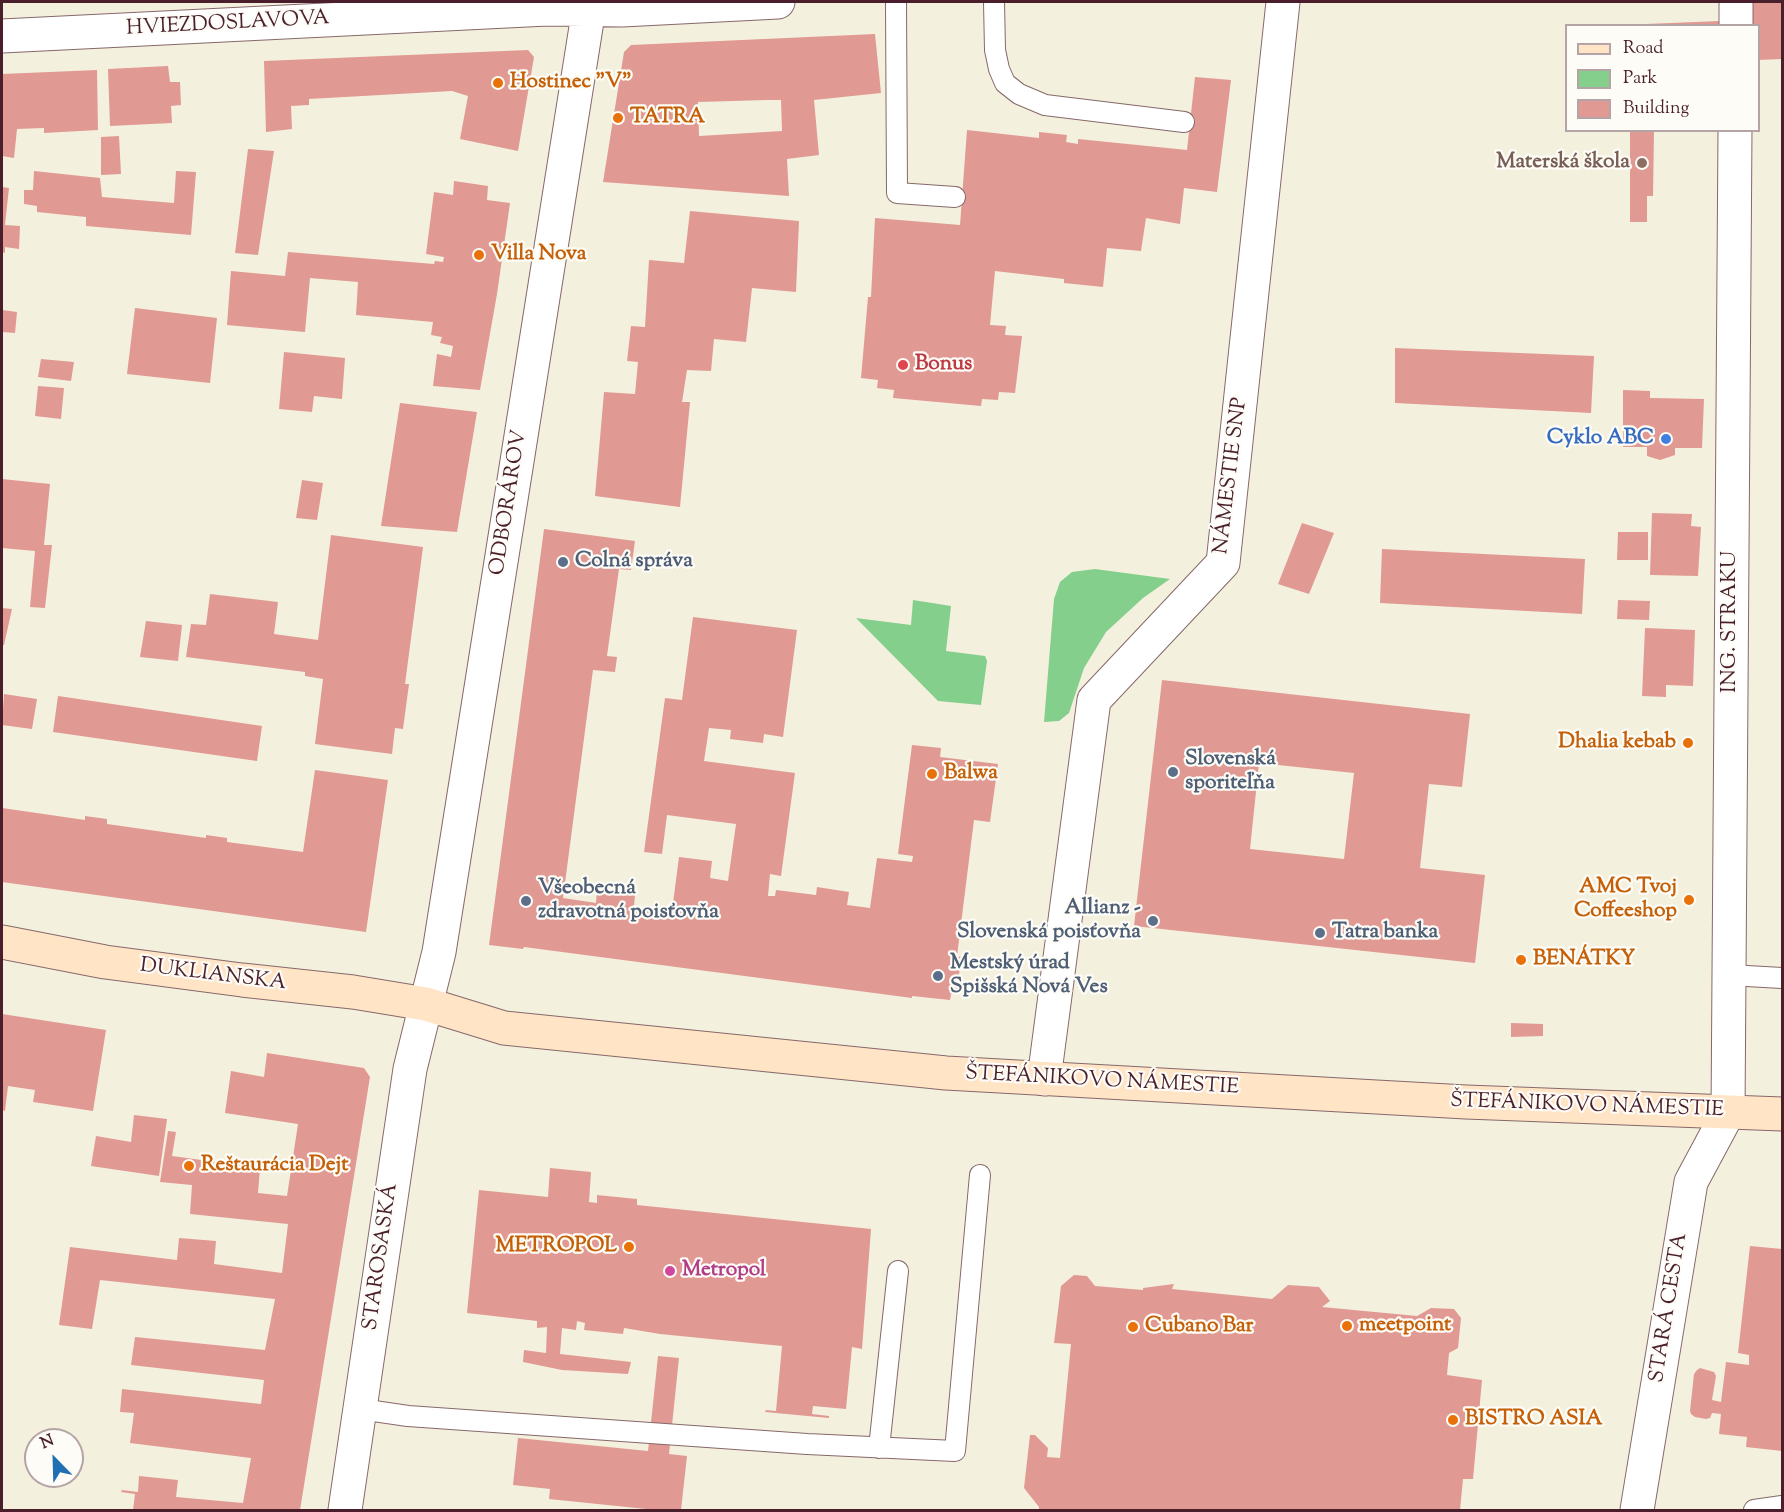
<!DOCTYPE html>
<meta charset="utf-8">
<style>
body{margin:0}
#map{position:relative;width:1784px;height:1512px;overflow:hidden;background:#f4f0de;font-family:"Sorts Mill Goudy",serif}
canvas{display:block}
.frame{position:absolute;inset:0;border:3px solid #4a1f2b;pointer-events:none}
.legend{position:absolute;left:1565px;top:24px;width:195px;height:108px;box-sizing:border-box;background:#fdfcf7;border:2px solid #b5a4a5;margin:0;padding:8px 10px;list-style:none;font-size:18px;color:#4a1f2b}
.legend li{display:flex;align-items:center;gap:12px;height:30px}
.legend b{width:30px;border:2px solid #b5a4a5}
.north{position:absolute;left:24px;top:1428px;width:60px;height:60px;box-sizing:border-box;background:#fdfcf7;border:2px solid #b5a4a5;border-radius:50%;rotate:337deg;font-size:16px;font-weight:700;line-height:24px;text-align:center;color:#4a1f2b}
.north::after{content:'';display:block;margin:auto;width:21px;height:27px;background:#1f6fb2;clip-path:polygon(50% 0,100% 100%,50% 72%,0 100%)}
</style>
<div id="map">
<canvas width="1784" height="1512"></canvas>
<div class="frame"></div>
<ul class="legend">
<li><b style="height:8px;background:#ffe4c6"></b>Road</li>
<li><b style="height:16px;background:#84cf8c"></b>Park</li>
<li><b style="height:16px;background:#e19993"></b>Building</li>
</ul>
<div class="north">N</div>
</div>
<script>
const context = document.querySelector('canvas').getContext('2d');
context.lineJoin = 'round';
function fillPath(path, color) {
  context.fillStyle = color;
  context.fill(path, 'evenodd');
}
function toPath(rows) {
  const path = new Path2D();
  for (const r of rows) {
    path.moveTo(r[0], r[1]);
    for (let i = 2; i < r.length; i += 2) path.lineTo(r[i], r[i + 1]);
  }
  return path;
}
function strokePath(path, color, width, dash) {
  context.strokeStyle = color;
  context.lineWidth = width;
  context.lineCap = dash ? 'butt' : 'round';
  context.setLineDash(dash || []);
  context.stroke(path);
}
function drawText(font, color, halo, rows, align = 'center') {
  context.font = font + ' "Sorts Mill Goudy",serif';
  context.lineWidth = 4.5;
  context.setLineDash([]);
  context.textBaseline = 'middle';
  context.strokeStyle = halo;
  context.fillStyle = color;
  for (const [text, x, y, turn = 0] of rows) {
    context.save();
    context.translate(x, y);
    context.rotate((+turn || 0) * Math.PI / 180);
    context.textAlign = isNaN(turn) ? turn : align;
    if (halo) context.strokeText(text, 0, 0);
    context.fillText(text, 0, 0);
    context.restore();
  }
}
fillPath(toPath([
 [1095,569,1170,579,1143,598,1106,632,1084,668,1069,713,1059,721,1044,722,1054,599,1060,582,1072,572],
 [913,600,951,606,946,651,985,656,987,661,981,705,938,701,856,618,911,625]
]), '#84cf8c');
fillPath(toPath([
 [1753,2,1782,2,1782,59,1758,60,1758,26,1753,26],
 [1720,21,1721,26,1646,26,1646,24],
 [875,34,881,93,814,100,819,155,787,159,789,196,603,182,624,52,631,45],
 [767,100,781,100,782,131,699,136,698,102],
 [528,50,534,57,518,151,460,139,468,96,452,91,309,99,309,105,291,106,292,129,266,132,264,61],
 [168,66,170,82,180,82,181,105,171,106,172,123,110,126,108,69],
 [97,70,98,130,44,133,44,128,17,129,14,158,2,156,2,74],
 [1195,77,1231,80,1217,192,1184,188,1180,224,1146,218,1141,251,1107,248,1103,287,1064,283,1064,279,995,271,990,325,1006,326,1005,335,1022,336,1015,393,999,392,998,400,982,399,981,406,893,398,894,390,877,388,878,380,861,378,868,297,871,297,875,218,960,225,967,130,1039,138,1039,132,1067,135,1066,142,1078,144,1078,139,1187,150],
 [1630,130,1654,130,1653,196,1647,196,1647,222,1630,222],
 [119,136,121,174,101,175,101,137],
 [248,149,274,151,258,255,235,253],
 [34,171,100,178,102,197,174,203,176,171,196,172,191,235,86,226,86,217,37,212,37,206,24,204,24,190,33,190],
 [454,181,488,186,487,200,510,203,497,294,480,390,433,386,437,354,451,357,453,346,440,343,442,337,431,335,433,322,356,315,358,282,310,278,305,332,227,325,231,271,285,276,288,252,434,264,435,261,443,262,444,257,426,254,434,192,453,195],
 [2,187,9,188,5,225,20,226,19,249,5,247,5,253,2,252],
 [690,211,799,221,796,292,752,288,746,342,714,339,711,371,687,370,682,402,690,402,680,507,595,496,604,392,635,394,638,362,627,361,631,326,645,327,649,260,684,263],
 [135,308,217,318,210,383,127,374],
 [2,310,17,312,15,333,2,332],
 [1395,348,1594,356,1591,413,1395,403],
 [284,352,345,358,342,399,314,396,312,412,279,409],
 [41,359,74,362,71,381,38,377],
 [38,386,64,388,61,419,35,416],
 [1623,390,1650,391,1650,398,1704,399,1702,448,1675,448,1675,455,1660,460,1647,456,1647,447,1623,447],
 [400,403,477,412,457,532,381,526],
 [2,479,50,484,44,545,52,545,45,608,30,607,35,551,2,548],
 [302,480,323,483,317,520,296,518],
 [1652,513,1692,514,1691,526,1701,527,1698,576,1650,575],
 [1302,523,1334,533,1309,594,1278,584],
 [544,529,635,541,631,570,619,569,607,656,617,657,615,672,593,670,563,898,596,903,597,890,635,895,634,907,672,911,679,857,712,861,710,878,728,881,736,824,667,815,662,854,644,852,665,698,682,700,693,617,797,630,783,737,764,734,763,743,730,739,731,730,709,728,704,761,795,773,781,876,770,874,768,896,775,896,776,890,816,895,817,887,849,892,847,905,870,908,877,858,912,862,913,856,898,854,912,745,941,748,940,757,998,764,990,822,974,820,957,956,961,957,957,994,951,994,950,1000,912,996,912,998,524,947,523,949,489,945],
 [1618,532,1648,532,1648,560,1617,560],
 [331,535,423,547,405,684,409,684,403,729,395,728,392,754,315,744,323,679,305,676,305,672,186,657,191,624,206,625,210,594,278,602,274,634,318,640],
 [1382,549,1585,559,1582,614,1380,603],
 [1618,600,1650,601,1649,620,1617,619],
 [2,608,12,609,4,645,2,645],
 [146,621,182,625,178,661,140,657],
 [1645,628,1695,630,1693,686,1666,685,1666,697,1642,696],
 [1162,680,1470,714,1462,787,1429,784,1420,868,1485,875,1475,963,1134,926],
 [1259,763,1354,773,1344,859,1250,849],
 [4,694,37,699,32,729,2,725],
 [58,696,262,726,257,761,53,732],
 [315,770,388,780,366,932,2,882,2,808,85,820,85,816,107,819,107,824,206,838,206,835,227,838,227,842,303,852],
 [2,1014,106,1030,93,1111,33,1102,35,1090,8,1086,5,1111,2,1110],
 [1511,1023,1543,1024,1543,1036,1511,1037],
 [267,1053,364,1068,370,1077,300,1510,133,1510,135,1494,121,1492,122,1490,138,1492,139,1476,178,1480,176,1497,243,1503,251,1458,130,1443,134,1413,120,1412,122,1389,261,1404,264,1380,131,1365,135,1337,265,1350,275,1299,100,1280,92,1329,59,1325,70,1247,177,1260,179,1238,216,1241,214,1264,282,1273,288,1224,190,1214,192,1185,160,1182,168,1131,176,1132,172,1156,260,1168,258,1193,287,1196,298,1124,225,1113,231,1071,264,1077],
 [134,1115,167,1119,159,1176,91,1166,96,1136,131,1142],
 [550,1168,591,1172,589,1202,597,1203,597,1195,637,1199,637,1205,871,1229,862,1349,852,1347,846,1409,813,1406,812,1414,829,1416,829,1418,765,1412,766,1410,776,1411,782,1346,660,1334,624,1328,623,1334,584,1330,585,1323,577,1321,576,1330,562,1328,560,1354,631,1362,628,1374,562,1370,523,1362,524,1350,546,1353,547,1327,537,1328,537,1321,467,1313,479,1190,548,1197],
 [1750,1246,1782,1249,1782,1451,1746,1447,1747,1437,1719,1434,1721,1414,1712,1413,1710,1418,1706,1419,1695,1417,1691,1414,1690,1411,1694,1374,1697,1370,1700,1368,1714,1372,1716,1376,1712,1400,1721,1402,1726,1362,1749,1365,1749,1355,1738,1353],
 [1074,1275,1087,1276,1095,1286,1143,1290,1143,1288,1174,1284,1172,1289,1272,1299,1288,1285,1319,1287,1330,1301,1322,1307,1417,1316,1431,1308,1454,1309,1461,1318,1458,1348,1449,1353,1447,1375,1482,1380,1473,1479,1463,1479,1460,1510,1039,1510,1039,1507,1024,1488,1030,1435,1035,1435,1048,1448,1047,1457,1060,1458,1071,1344,1054,1343,1061,1286],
 [658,1356,679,1358,669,1454,687,1456,681,1510,656,1510,549,1499,550,1489,513,1485,518,1438,648,1451]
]), '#e19993');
const lane = toPath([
 [896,2,897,193,955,197],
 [994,2,995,50,999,69,1005,83,1019,94,1045,105,1184,122],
 [1729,975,1782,978],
 [360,1409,408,1416,807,1444,955,1451,980,1175],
 [879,1448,898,1271],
 [1754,1510,1782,1506]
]);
const street = toPath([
 [1736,26,1736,2],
 [2,36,547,9,622,10,778,2],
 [1044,1079,1094,700,1223,563,1283,2],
 [345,1510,410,1069,439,952,590,2],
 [1637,1510,1691,1182,1728,1113,1735,130]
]);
const secondary = toPath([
 [2,942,105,962,242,980,353,992,426,1004,504,1028,946,1073,1466,1102,1782,1114]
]);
strokePath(lane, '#86686a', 22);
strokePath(street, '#86686a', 35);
strokePath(secondary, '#86686a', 35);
strokePath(lane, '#fff', 20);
strokePath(street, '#fff', 33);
strokePath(secondary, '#ffe4c6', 33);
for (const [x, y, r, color] of [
 [498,83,6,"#e8710a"],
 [618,118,6,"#e8710a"],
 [1642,163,6,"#8d6e63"],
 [479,255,6,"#e8710a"],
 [903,365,6,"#e0444e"],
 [1666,439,6,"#3f7fe0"],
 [563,562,6,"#5c6f8a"],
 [1688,743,6,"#e8710a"],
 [1173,772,6,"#5c6f8a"],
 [932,774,6,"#e8710a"],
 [1689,900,6,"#e8710a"],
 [526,901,6,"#5c6f8a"],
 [1153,921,6,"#5c6f8a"],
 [1320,933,6,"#5c6f8a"],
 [1521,960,6,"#e8710a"],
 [938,976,6,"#5c6f8a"],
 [189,1166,6,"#e8710a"],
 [629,1247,6,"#e8710a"],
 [670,1271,6,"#d1479c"],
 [1347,1326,6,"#e8710a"],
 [1133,1327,6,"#e8710a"],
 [1453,1420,6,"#e8710a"]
]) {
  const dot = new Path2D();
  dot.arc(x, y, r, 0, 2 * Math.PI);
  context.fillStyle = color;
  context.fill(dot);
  strokePath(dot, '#fdfcf7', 2);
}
drawText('21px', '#4a1f2b', '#fdfcf7', [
 ["HVIEZDOSLAVOVA",228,25,-3],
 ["NÁMESTIE SNP",1232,476,-83],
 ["ODBORÁROV",510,503,-81],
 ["ING. STRAKU",1731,622,-90],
 ["DUKLIANSKA",213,976,7],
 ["ŠTEFÁNIKOVO NÁMESTIE",1102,1082,3],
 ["ŠTEFÁNIKOVO NÁMESTIE",1587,1107,2],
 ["STAROSASKÁ",382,1257,-82],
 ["STARÁ CESTA",1670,1308,-81]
]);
drawText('bold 21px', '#c56008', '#fdfcf7', [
 ["Hostinec \"V\"",510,83],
 ["TATRA",630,118],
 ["Villa Nova",491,255],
 ["Dhalia kebab",1676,743,"right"],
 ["Balwa",944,774],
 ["AMC Tvoj",1677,888,"right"],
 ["Coffeeshop",1677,912,"right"],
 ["BENÁTKY",1533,960],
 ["Reštaurácia Dejt",201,1166],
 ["METROPOL",617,1247,"right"],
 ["meetpoint",1359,1326],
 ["Cubano Bar",1145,1327],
 ["BISTRO ASIA",1465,1420]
], 'left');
drawText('bold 21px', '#785e54', '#fdfcf7', [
 ["Materská škola",1630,163]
], 'right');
drawText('bold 21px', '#be3a42', '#fdfcf7', [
 ["Bonus",915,365]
], 'left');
drawText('bold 21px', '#366cbe', '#fdfcf7', [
 ["Cyklo ABC",1654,439]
], 'right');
drawText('bold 21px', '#4e5e75', '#fdfcf7', [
 ["Colná správa",575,562],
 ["Slovenská",1185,760],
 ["sporiteľňa",1185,784],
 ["Všeobecná",538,889],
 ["zdravotná poisťovňa",538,913],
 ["Allianz -",1141,909,"right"],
 ["Slovenská poisťovňa",1141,933,"right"],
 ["Tatra banka",1332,933],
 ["Mestský úrad",950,964],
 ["Spišská Nová Ves",950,988]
], 'left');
drawText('bold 21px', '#b23c85', '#fdfcf7', [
 ["Metropol",682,1271]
], 'left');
</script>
